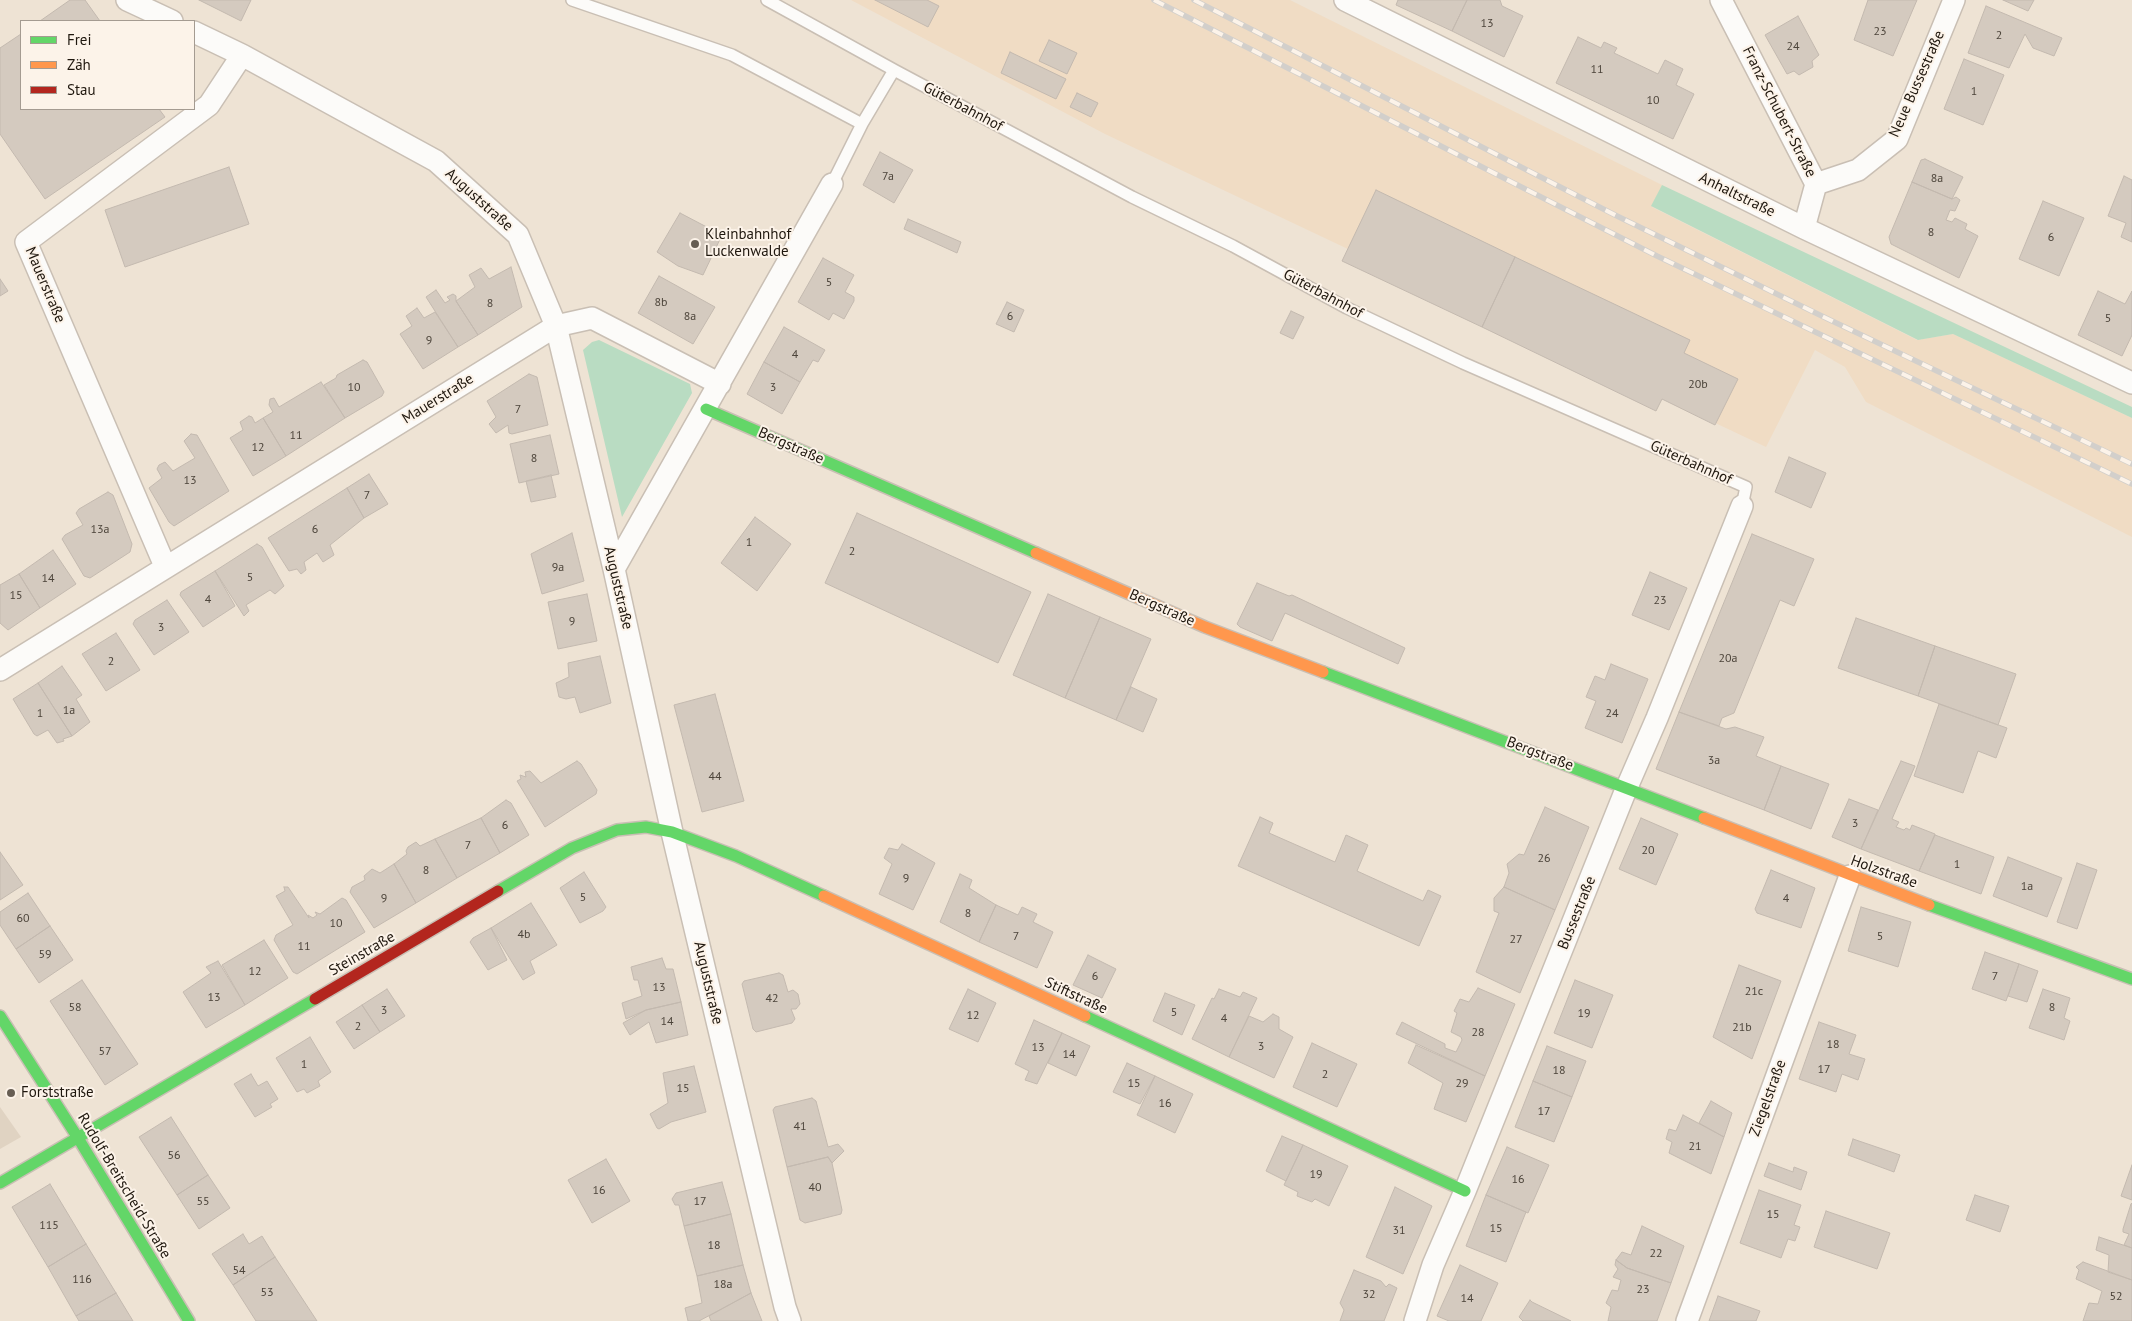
<!DOCTYPE html>
<meta charset="utf-8">
<style>
body{margin:0}
#map{position:relative;width:2132px;height:1321px;overflow:hidden;background:#eee3d4;font-family:"PT Sans",sans-serif}
canvas{display:block}
.legend{position:absolute;left:20px;top:20px;width:175px;height:90px;box-sizing:border-box;background:#fcf3e9;border:1px solid #a49b91;margin:0;padding:6px 9px;list-style:none;font-size:15px;color:#1f170e}
.legend li{display:flex;align-items:center;gap:10px;height:25px}
.legend b{width:25px;border:1px solid #a49b91}
</style>
<div id="map">
<canvas width="2132" height="1321"></canvas>
<ul class="legend">
<li><b style="height:6px;background:#63d668"></b>Frei</li>
<li><b style="height:6px;background:#ff974d"></b>Zäh</li>
<li><b style="height:6px;background:#b3261e"></b>Stau</li>
</ul>
</div>
<script>
const context = document.querySelector('canvas').getContext('2d');
context.lineJoin = 'round';
function fillPath(path, color) {
  context.fillStyle = color;
  context.fill(path, 'evenodd');
}
function toPath(rows) {
  const path = new Path2D();
  for (const r of rows) {
    path.moveTo(r[0], r[1]);
    for (let i = 2; i < r.length; i += 2) path.lineTo(r[i], r[i + 1]);
  }
  return path;
}
function strokePath(path, color, width, dash) {
  context.strokeStyle = color;
  context.lineWidth = width;
  context.lineCap = dash ? 'butt' : 'round';
  context.setLineDash(dash || []);
  context.stroke(path);
}
function drawText(font, color, halo, rows, align = 'center') {
  context.font = font + ' "PT Sans",sans-serif';
  context.lineWidth = 4;
  context.setLineDash([]);
  context.textBaseline = 'middle';
  context.strokeStyle = halo;
  context.fillStyle = color;
  for (const [text, x, y, turn = 0] of rows) {
    context.save();
    context.translate(x, y);
    context.rotate((+turn || 0) * Math.PI / 180);
    context.textAlign = isNaN(turn) ? turn : align;
    if (halo) context.strokeText(text, 0, 0);
    context.fillText(text, 0, 0);
    context.restore();
  }
}
fillPath(toPath([
 [851,0,1290,0,1662,185,1652,207,1917,340,1953,334,2132,418,2132,537,1866,402,1845,367,1815,350,1766,447,1105,134]
]), '#f0dcc4');
fillPath(toPath([
 [0,1107,21,1137,0,1149]
]), '#e0d3c2');
fillPath(toPath([
 [1662,185,2132,407,2132,418,1953,334,1918,340,1651,206],
 [599,340,690,384,692,393,622,517,583,350,592,342]
]), '#b9dcc2');
const building = toPath([
 [70,0,85,0,100,21,40,21,70,0],
 [199,0,251,0,241,21,199,0],
 [875,0,927,0,939,6,928,27,875,0],
 [1398,0,1467,0,1452,31,1396,5,1398,0],
 [1467,0,1500,0,1502,6,1523,16,1504,57,1452,31,1467,0],
 [1868,0,1917,0,1893,56,1854,40,1868,0],
 [2003,0,2034,0,2028,11,2003,0],
 [1986,6,2062,38,2054,56,2033,48,2025,34,2009,68,1968,53,1986,6],
 [1798,16,1819,55,1812,61,1813,67,1799,75,1794,71,1787,74,1765,35,1798,16],
 [21,34,21,109,159,109,165,117,45,199,0,134,0,48,21,34],
 [1578,37,1601,48,1604,42,1617,48,1614,53,1658,74,1665,60,1683,69,1676,85,1694,94,1673,139,1556,83,1578,37],
 [1049,40,1077,53,1067,74,1039,61,1049,40],
 [1010,52,1066,79,1056,99,1001,73,1010,52],
 [1964,59,2004,75,1983,125,1944,109,1964,59],
 [1077,93,1098,103,1091,117,1070,107,1077,93],
 [880,152,913,170,894,203,863,185,880,152],
 [1925,159,1963,177,1952,199,1912,182,1921,160,1925,159],
 [229,167,249,224,125,267,105,210,229,167],
 [2124,176,2132,180,2132,242,2121,237,2126,223,2108,216,2124,176],
 [1912,182,1952,199,1956,197,1960,200,1955,211,1950,210,1946,220,1952,222,1955,218,1967,224,1965,229,1978,236,1959,278,1891,244,1889,237,1912,182],
 [1376,190,1515,257,1482,327,1342,261,1376,190],
 [2043,201,2084,218,2059,276,2019,259,2043,201],
 [680,213,722,235,703,275,678,266,657,252,680,213],
 [908,219,961,242,957,253,904,229,908,219],
 [1515,257,1690,340,1684,353,1738,379,1715,425,1662,399,1656,411,1482,327,1515,257],
 [823,258,854,275,845,292,854,297,854,301,844,319,833,313,829,320,798,302,823,258],
 [511,267,522,307,478,335,456,301,475,287,469,275,481,268,489,279,511,267],
 [659,276,715,307,693,344,638,313,659,276],
 [0,279,8,291,0,296,0,279],
 [436,290,445,303,450,300,447,297,453,294,456,296,456,301,478,335,458,347,426,297,436,290],
 [2098,291,2125,304,2132,291,2132,335,2122,356,2078,335,2098,291],
 [1007,302,1024,310,1014,332,996,324,1007,302],
 [417,308,424,318,435,312,458,347,423,369,400,334,412,326,406,316,417,308],
 [1291,311,1304,317,1293,339,1280,333,1291,311],
 [784,327,825,350,818,362,813,360,800,382,764,362,784,327],
 [363,360,367,362,384,392,382,396,345,418,324,385,336,378,337,375,363,360],
 [764,362,800,382,782,414,747,394,764,362],
 [529,374,537,377,548,425,512,434,509,433,508,425,496,433,489,424,496,417,487,401,529,374],
 [321,382,345,418,286,456,263,418,273,412,269,405,270,399,274,398,279,407,321,382],
 [249,416,252,417,255,423,263,418,286,456,253,476,230,438,243,430,240,422,249,416],
 [191,434,197,435,229,491,174,526,169,522,149,488,162,478,157,469,159,465,165,462,173,471,195,458,184,441,191,434],
 [550,435,559,474,519,483,510,444,550,435],
 [1789,457,1826,473,1811,508,1775,492,1789,457],
 [369,474,388,504,364,518,347,488,369,474],
 [551,475,556,497,531,502,526,481,551,475],
 [347,488,364,518,330,545,334,555,323,562,317,553,304,562,306,570,301,574,297,569,289,571,268,538,347,488],
 [108,492,113,495,132,544,130,552,90,578,84,576,62,539,65,535,83,525,76,513,79,509,108,492],
 [857,513,1031,592,998,663,825,583,857,513],
 [755,517,791,544,757,591,721,563,755,517],
 [572,533,584,581,542,594,531,554,572,533],
 [1752,534,1814,559,1794,606,1780,600,1734,713,1722,718,1719,726,1679,712,1752,534],
 [257,544,262,547,284,586,275,594,270,590,246,605,249,611,244,616,215,571,257,544],
 [53,550,76,584,40,608,19,574,53,550],
 [215,571,235,606,203,627,180,595,181,592,215,571],
 [1650,572,1687,588,1669,630,1632,615,1650,572],
 [19,574,40,608,8,630,0,623,0,585,19,574],
 [1257,583,1289,596,1292,595,1405,648,1398,664,1285,613,1272,641,1240,627,1237,624,1257,583],
 [587,594,597,641,558,649,548,602,587,594],
 [1048,594,1100,617,1065,698,1013,675,1048,594],
 [167,600,189,632,154,655,133,624,135,620,167,600],
 [1100,617,1151,639,1116,720,1065,698,1100,617],
 [1856,618,1935,646,1918,696,1838,668,1856,618],
 [116,633,140,670,106,691,82,654,116,633],
 [1935,646,2016,674,1998,725,1918,696,1935,646],
 [600,656,611,703,580,713,575,697,566,699,559,697,556,683,569,677,568,663,600,656],
 [1611,664,1648,679,1622,743,1585,728,1596,701,1586,697,1595,676,1605,680,1611,664],
 [62,666,82,695,76,699,90,722,72,736,38,683,62,666],
 [38,683,72,736,63,739,64,741,57,743,48,730,37,736,34,734,13,699,38,683],
 [1131,687,1157,699,1143,732,1116,720,1131,687],
 [715,694,744,801,702,812,674,705,715,694],
 [1939,704,2007,728,1996,758,1978,751,1963,793,1914,776,1939,704],
 [1679,712,1726,729,1735,727,1764,737,1756,756,1781,766,1764,810,1656,769,1679,712],
 [577,761,581,764,597,790,596,794,545,827,517,781,521,779,520,775,526,777,525,772,530,771,541,783,577,761],
 [1901,761,1915,766,1892,819,1899,822,1896,827,1904,830,1906,828,1910,830,1912,825,1935,834,1919,871,1861,849,1901,761],
 [1781,766,1829,784,1811,829,1764,810,1781,766],
 [1849,799,1878,810,1861,849,1832,837,1849,799],
 [506,800,511,803,529,835,500,853,481,818,506,800],
 [1545,807,1589,827,1555,910,1504,887,1509,873,1507,864,1519,854,1524,855,1545,807],
 [1260,817,1273,823,1269,833,1335,862,1346,835,1368,845,1357,871,1423,901,1428,890,1441,896,1419,946,1238,866,1260,817],
 [481,818,500,853,457,878,435,839,481,818],
 [1641,818,1678,834,1656,885,1619,869,1641,818],
 [1935,835,1994,857,1981,894,1919,871,1935,835],
 [435,839,457,878,416,903,394,864,407,854,406,851,408,847,416,842,420,846,435,839],
 [902,844,935,863,913,910,879,894,892,864,884,858,889,848,898,850,902,844],
 [0,852,23,885,0,900,0,852],
 [2008,857,2062,878,2047,917,1993,896,2008,857],
 [2077,863,2097,870,2077,929,2057,922,2077,863],
 [394,864,416,903,374,928,350,892,352,887,365,880,364,876,372,869,380,873,394,864],
 [1771,870,1815,888,1801,928,1757,913,1755,909,1771,870],
 [584,872,606,907,603,911,580,923,560,888,584,872],
 [960,874,972,880,969,888,996,905,979,942,940,922,960,874],
 [284,887,288,887,309,918,308,915,313,918,317,915,315,912,320,914,342,898,346,900,365,932,297,974,293,972,274,940,276,935,293,925,276,896,285,891,284,887],
 [1504,887,1555,910,1520,993,1476,972,1499,913,1494,911,1494,898,1504,887],
 [28,893,50,926,16,949,0,925,0,912,28,893],
 [531,903,557,945,530,961,535,973,523,980,491,928,531,903],
 [996,905,1018,915,1022,907,1037,914,1033,922,1053,932,1037,968,979,942,996,905],
 [1861,907,1911,922,1898,967,1848,951,1861,907],
 [50,926,73,960,39,983,16,949,50,926],
 [491,928,507,960,488,970,470,942,473,938,491,928],
 [264,940,288,978,245,1005,222,965,264,940],
 [1985,952,2019,964,2006,1001,1972,989,1985,952],
 [1088,955,1116,969,1102,998,1073,985,1088,955],
 [662,958,666,969,673,969,681,1002,646,1010,626,1019,622,1003,642,996,638,980,634,980,631,967,662,958],
 [218,961,245,1005,206,1028,183,992,211,973,206,967,218,961],
 [2019,964,2038,971,2027,1002,2008,996,2019,964],
 [1739,965,1781,981,1752,1059,1713,1037,1739,965],
 [779,973,783,975,788,992,793,990,798,994,800,1004,796,1009,791,1009,795,1019,792,1023,756,1032,753,1029,742,984,744,981,779,973],
 [82,980,138,1064,105,1085,50,1001,82,980],
 [1575,980,1613,995,1592,1048,1554,1033,1575,980],
 [1478,988,1515,1004,1485,1076,1396,1034,1402,1022,1445,1044,1445,1048,1456,1052,1462,1040,1461,1037,1451,1032,1457,1013,1454,1011,1460,999,1469,1002,1478,988],
 [387,989,405,1016,380,1032,362,1005,387,989],
 [968,989,996,1003,978,1042,949,1029,968,989],
 [1219,989,1240,997,1243,992,1257,998,1229,1057,1192,1039,1212,998,1214,999,1219,989],
 [2043,989,2070,998,2064,1018,2070,1021,2064,1040,2029,1028,2043,989],
 [1165,993,1195,1005,1182,1035,1153,1021,1165,993],
 [681,1002,688,1035,656,1043,649,1022,630,1035,623,1023,646,1010,681,1002],
 [362,1005,380,1032,354,1049,336,1022,362,1005],
 [1273,1014,1279,1017,1279,1029,1293,1037,1274,1078,1229,1057,1249,1016,1263,1022,1273,1014],
 [1034,1020,1062,1033,1037,1084,1025,1080,1029,1071,1015,1064,1034,1020],
 [1819,1022,1856,1035,1849,1054,1865,1059,1858,1080,1842,1074,1836,1092,1799,1079,1819,1022],
 [1062,1033,1090,1046,1076,1076,1048,1063,1062,1033],
 [310,1037,331,1072,318,1081,320,1086,307,1093,304,1089,297,1092,276,1058,310,1037],
 [1312,1043,1357,1064,1337,1107,1293,1087,1312,1043],
 [1416,1045,1485,1076,1466,1122,1434,1109,1443,1083,1408,1063,1416,1045],
 [1547,1046,1586,1061,1572,1097,1533,1081,1547,1046],
 [1127,1063,1155,1076,1140,1104,1113,1092,1127,1063],
 [694,1066,706,1112,671,1122,659,1129,657,1128,650,1114,668,1103,663,1073,694,1066],
 [251,1074,258,1086,267,1081,278,1099,270,1104,272,1107,255,1117,234,1084,251,1074],
 [1155,1076,1193,1094,1175,1133,1137,1115,1155,1076],
 [1533,1081,1572,1097,1554,1142,1515,1127,1533,1081],
 [812,1098,816,1101,828,1147,838,1144,844,1151,832,1163,828,1157,787,1167,773,1110,775,1107,812,1098],
 [1711,1101,1732,1113,1724,1137,1699,1123,1711,1101],
 [1683,1115,1724,1137,1711,1174,1669,1153,1672,1142,1666,1139,1669,1129,1676,1131,1683,1115],
 [171,1117,208,1175,177,1195,139,1137,171,1117],
 [1282,1136,1303,1145,1286,1181,1266,1171,1282,1136],
 [1853,1139,1900,1155,1894,1172,1848,1155,1853,1139],
 [1303,1145,1348,1166,1329,1206,1315,1199,1312,1202,1297,1196,1298,1192,1284,1185,1303,1145],
 [1507,1147,1549,1165,1528,1213,1486,1195,1507,1147],
 [828,1157,832,1163,842,1210,841,1214,805,1223,800,1220,787,1167,828,1157],
 [606,1159,630,1201,592,1223,568,1180,606,1159],
 [1769,1163,1793,1172,1794,1167,1807,1172,1801,1190,1764,1176,1769,1163],
 [2132,1165,2132,1200,2121,1196,2132,1165],
 [208,1175,230,1208,199,1229,177,1195,208,1175],
 [722,1182,731,1214,684,1226,679,1205,675,1205,672,1199,676,1193,722,1182],
 [50,1184,86,1244,48,1267,12,1207,50,1184],
 [1395,1187,1432,1206,1403,1274,1366,1257,1395,1187],
 [1759,1190,1801,1205,1794,1225,1800,1227,1795,1241,1788,1239,1781,1258,1740,1243,1759,1190],
 [1486,1195,1526,1212,1506,1262,1466,1246,1486,1195],
 [1975,1195,2009,1206,2000,1232,1966,1220,1975,1195],
 [2131,1204,2132,1203,2132,1248,2124,1245,2129,1234,2123,1232,2123,1229,2131,1204],
 [1826,1211,1890,1233,1877,1269,1814,1247,1826,1211],
 [731,1214,743,1265,697,1276,684,1226,731,1214],
 [1642,1226,1684,1246,1671,1283,1627,1268,1616,1260,1622,1252,1631,1255,1642,1226],
 [243,1234,249,1244,262,1236,275,1257,233,1285,212,1254,243,1234],
 [2099,1237,2132,1248,2132,1280,2108,1272,2109,1255,2096,1250,2099,1237],
 [86,1244,116,1293,76,1316,48,1267,86,1244],
 [275,1257,317,1321,256,1321,233,1285,275,1257],
 [1616,1260,1627,1268,1671,1283,1657,1321,1608,1321,1611,1307,1606,1303,1612,1290,1618,1291,1621,1280,1613,1277,1618,1269,1615,1265,1616,1260],
 [2083,1262,2132,1280,2132,1321,2083,1321,2089,1303,2098,1304,2102,1291,2076,1279,2079,1270,2076,1267,2083,1262],
 [743,1265,751,1293,699,1321,688,1321,685,1308,702,1303,697,1276,743,1265],
 [1460,1265,1498,1283,1481,1321,1449,1321,1437,1316,1460,1265],
 [1354,1270,1381,1281,1386,1287,1389,1284,1397,1288,1384,1321,1340,1321,1344,1310,1340,1303,1354,1270],
 [116,1293,133,1321,79,1321,76,1316,116,1293],
 [751,1293,762,1321,711,1321,709,1316,751,1293],
 [1718,1296,1760,1311,1756,1321,1709,1321,1718,1296],
 [1530,1300,1532,1302,1571,1321,1523,1321,1519,1317,1530,1300]
]);
fillPath(building, '#d4cabf');
strokePath(building, '#c3b9af', 1);
const lane = toPath([
 [572,0,732,55,862,124],
 [767,0,894,70],
 [832,184,862,124,894,70,1132,197,1233,246,1347,308,1463,363,1746,487,1742,506]
]);
const street = toPath([
 [127,0,172,21],
 [1345,0,1804,228,2132,383],
 [1721,0,1816,184,1804,228],
 [194,32,242,55,436,161,518,235,556,326,614,569,672,832,785,1307,790,1321],
 [1816,184,1858,170,1897,139,1954,0],
 [165,566,26,242,209,105,242,55],
 [614,569,832,184],
 [0,670,556,326,592,318,720,384],
 [1415,1321,1433,1265,1465,1191,1627,787,1657,718,1742,506],
 [1687,1321,1850,876]
]);
const fast = toPath([
 [706,409,1036,553],
 [1323,672,1704,818],
 [498,891,572,848,617,830,646,827,672,832,736,856,824,896],
 [1929,905,2132,979],
 [0,1016,78,1138,189,1321],
 [1085,1016,1465,1191],
 [0,1183,315,999]
]);
const slow = toPath([
 [1036,553,1205,627,1323,672],
 [1704,818,1929,905],
 [824,896,1085,1016]
]);
const jam = toPath([
 [315,999,498,891]
]);
strokePath(lane, '#c9bfb4', 14);
strokePath(street, '#c9bfb4', 24);
strokePath(fast, '#c9bfb4', 14);
strokePath(slow, '#c9bfb4', 14);
strokePath(jam, '#c9bfb4', 14);
strokePath(lane, '#fcfbf9', 11);
strokePath(street, '#fcfbf9', 21);
strokePath(fast, '#63d668', 11);
strokePath(slow, '#ff974d', 11);
strokePath(jam, '#b3261e', 11);
const rail = toPath([
 [1154,0,1657,256,2132,484],
 [1194,0,1617,216,1828,319,2132,464]
]);
strokePath(rail, '#d2cfcb', 5.5);
strokePath(rail, '#fcf3e9', 4, [11]);
for (const [x, y, r, color] of [
 [695,244,5,"#675e53"],
 [11,1093,5,"#675e53"]
]) {
  const dot = new Path2D();
  dot.arc(x, y, r, 0, 2 * Math.PI);
  context.fillStyle = color;
  context.fill(dot);
  strokePath(dot, '#fcf3e9', 2);
}
drawText('12px', '#4c443a', null, [
 ["13",1487,24],
 ["23",1880,32],
 ["2",1999,36],
 ["24",1793,47],
 ["11",1597,70],
 ["1",1974,92],
 ["10",1653,101],
 ["7a",888,177],
 ["8a",1937,179],
 ["8",1931,233],
 ["6",2051,238],
 ["5",829,283],
 ["8b",661,303],
 ["8",490,304],
 ["8a",690,317],
 ["6",1010,317],
 ["5",2108,319],
 ["9",429,341],
 ["4",795,355],
 ["20b",1698,385],
 ["10",354,388],
 ["3",773,388],
 ["7",518,410],
 ["11",296,436],
 ["12",258,448],
 ["8",534,459],
 ["13",190,481],
 ["7",367,496],
 ["13a",100,530],
 ["6",315,530],
 ["1",749,543],
 ["2",852,552],
 ["9a",558,568],
 ["5",250,578],
 ["14",48,579],
 ["15",16,596],
 ["4",208,600],
 ["23",1660,601],
 ["9",572,622],
 ["3",161,628],
 ["20a",1728,659],
 ["2",111,662],
 ["1a",69,711],
 ["1",40,714],
 ["24",1612,714],
 ["3a",1714,761],
 ["44",715,777],
 ["3",1855,824],
 ["6",505,826],
 ["7",468,846],
 ["20",1648,851],
 ["26",1544,859],
 ["1",1957,865],
 ["8",426,871],
 ["9",906,879],
 ["1a",2027,887],
 ["5",583,898],
 ["9",384,899],
 ["4",1786,899],
 ["8",968,914],
 ["60",23,919],
 ["10",336,924],
 ["4b",524,935],
 ["7",1016,937],
 ["5",1880,937],
 ["27",1516,940],
 ["11",304,947],
 ["59",45,955],
 ["12",255,972],
 ["6",1095,977],
 ["7",1995,977],
 ["13",659,988],
 ["21c",1754,992],
 ["13",214,998],
 ["42",772,999],
 ["58",75,1008],
 ["8",2052,1008],
 ["3",384,1011],
 ["5",1174,1013],
 ["19",1584,1014],
 ["12",973,1016],
 ["4",1224,1019],
 ["14",667,1022],
 ["2",358,1027],
 ["21b",1742,1028],
 ["28",1478,1033],
 ["18",1833,1045],
 ["3",1261,1047],
 ["13",1038,1048],
 ["57",105,1052],
 ["14",1069,1055],
 ["1",304,1065],
 ["17",1824,1070],
 ["18",1559,1071],
 ["2",1325,1075],
 ["15",1134,1084],
 ["29",1462,1084],
 ["15",683,1089],
 ["16",1165,1104],
 ["17",1544,1112],
 ["41",800,1127],
 ["21",1695,1147],
 ["56",174,1156],
 ["19",1316,1175],
 ["16",1518,1180],
 ["40",815,1188],
 ["16",599,1191],
 ["55",203,1202],
 ["17",700,1202],
 ["15",1773,1215],
 ["115",49,1226],
 ["15",1496,1229],
 ["31",1399,1231],
 ["18",714,1246],
 ["22",1656,1254],
 ["54",239,1271],
 ["116",82,1280],
 ["18a",723,1285],
 ["23",1643,1290],
 ["53",267,1293],
 ["32",1369,1295],
 ["52",2116,1297],
 ["14",1467,1299]
]);
drawText('15px', '#1f170e', '#fcf3e9', [
 ["Neue Bussestraße",1917,84,-66],
 ["Güterbahnhof",963,107,28],
 ["Franz-Schubert-Straße",1779,112,63],
 ["Anhaltstraße",1737,195,26],
 ["Auguststraße",479,200,42],
 ["Mauerstraße",45,285,67],
 ["Güterbahnhof",1323,294,28],
 ["Mauerstraße",438,399,-32],
 ["Bergstraße",791,446,24],
 ["Güterbahnhof",1691,463,24],
 ["Auguststraße",618,588,77],
 ["Bergstraße",1162,608,24],
 ["Bergstraße",1540,754,21],
 ["Holzstraße",1884,872,20],
 ["Bussestraße",1577,913,-68],
 ["Steinstraße",362,954,-30],
 ["Auguststraße",708,983,77],
 ["Stiftstraße",1076,996,25],
 ["Ziegelstraße",1768,1098,-70],
 ["Rudolf-Breitscheid-Straße",124,1186,59]
]);
drawText('15px', '#1f170e', '#fcf3e9', [
 ["Kleinbahnhof",705,235],
 ["Luckenwalde",705,252],
 ["Forststraße",21,1093]
], 'left');
</script>
